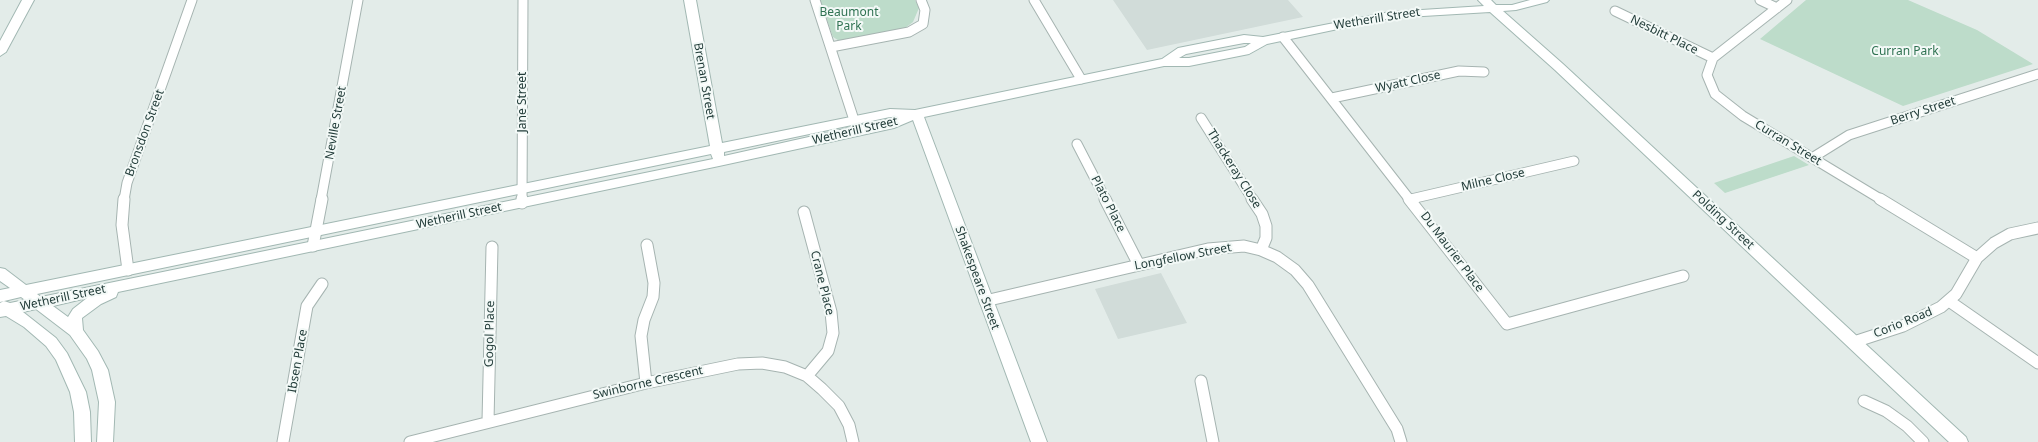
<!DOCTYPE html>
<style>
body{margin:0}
canvas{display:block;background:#e3ece9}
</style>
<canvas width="2038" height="442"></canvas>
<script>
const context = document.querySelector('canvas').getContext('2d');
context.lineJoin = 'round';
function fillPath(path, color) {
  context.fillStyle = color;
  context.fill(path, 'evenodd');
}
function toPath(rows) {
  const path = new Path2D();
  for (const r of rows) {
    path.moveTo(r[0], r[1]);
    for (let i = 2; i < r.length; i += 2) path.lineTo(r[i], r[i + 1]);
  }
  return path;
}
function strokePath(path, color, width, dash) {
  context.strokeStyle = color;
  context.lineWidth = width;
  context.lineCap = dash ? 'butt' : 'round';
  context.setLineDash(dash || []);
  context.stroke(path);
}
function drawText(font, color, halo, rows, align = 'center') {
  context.font = font + ' "Noto Sans",sans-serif';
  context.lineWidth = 4;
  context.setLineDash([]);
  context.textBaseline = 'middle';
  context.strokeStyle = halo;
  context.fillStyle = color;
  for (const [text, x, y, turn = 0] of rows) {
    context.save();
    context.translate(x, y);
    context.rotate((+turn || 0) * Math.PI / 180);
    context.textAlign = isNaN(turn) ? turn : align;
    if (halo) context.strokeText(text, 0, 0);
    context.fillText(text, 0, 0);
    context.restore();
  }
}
fillPath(toPath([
 [1113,0,1288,0,1303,17,1147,50],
 [1161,273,1187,323,1118,339,1095,289]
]), '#d1dcd9');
fillPath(toPath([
 [820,0,915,0,919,8,913,22,905,28,893,33,841,42,833,37],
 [1806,0,1908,0,1977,30,2033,64,1903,106,1760,39],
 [1794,156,1809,165,1725,193,1714,183]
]), '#bddcca');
const streetFar1 = toPath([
 [815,0,854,120],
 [1034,0,1081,79],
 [1760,0,1777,8],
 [1787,0,1713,58,1707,75,1715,94,1743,116,1882,200],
 [1615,11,1713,58],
 [1283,37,1410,200],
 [831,47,909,32,923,24,925,10,921,0],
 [1332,98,1459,71,1484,72],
 [1201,118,1253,200],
 [1077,144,1106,200],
 [1812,158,1849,135,2038,74],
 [1411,199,1574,161],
 [124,200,127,183,192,0],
 [321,200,358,0],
 [522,200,523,0]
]);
const street = toPath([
 [124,199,122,225,128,270],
 [1105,199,1139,265],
 [1252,199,1262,214,1266,226,1266,238,1261,250],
 [1409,199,1507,324,1683,276],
 [1880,199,1977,258],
 [522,203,522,199],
 [804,212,831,312,833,333,828,351,807,376],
 [313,246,322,199],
 [985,301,1208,249,1244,246,1261,250,1277,257,1295,270,1308,285,1397,429,1401,442],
 [1949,301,2038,363],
 [1854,342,1903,326,1941,307,1956,294,1977,258,1994,243,2010,234,2038,228],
 [1201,381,1213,442],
 [646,383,641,336,644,320,653,297,654,283,647,245],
 [1864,401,1886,411,1907,426,1923,442],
 [488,421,492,247],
 [283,442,307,306,322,284],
 [410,442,646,383,738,364,762,363,785,367,807,376,822,389,839,406,849,425,853,442]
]);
const secondary = toPath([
 [22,0,34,0,6,52,0,56,0,41,22,0],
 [684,0,696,0,722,143,890,109,915,110,1162,59,1178,48,1244,35,1263,37,1390,12,1484,6,1478,0,1491,0,1496,5,1512,5,1530,0,1549,0,1547,2,1516,10,1503,11,1563,64,1966,437,1968,442,1949,442,1555,70,1490,12,1390,18,1267,44,1249,54,1189,66,1164,66,924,117,1047,442,1031,442,913,120,894,128,719,166,118,292,116,297,101,304,82,318,83,330,98,351,108,370,115,402,113,442,97,442,99,402,92,370,87,359,70,335,36,309,23,312,56,338,67,353,86,392,90,412,91,442,75,442,74,412,70,392,56,360,46,346,24,327,6,316,0,317,0,303,4,301,10,303,25,300,21,297,0,302,0,290,10,288,0,281,0,268,5,269,26,285,710,146,684,0],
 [1244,43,1251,43,1245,47,1189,58,1179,58,1186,54,1244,43],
 [890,117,898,117,724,156,724,152,890,117],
 [711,154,713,159,41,297,37,294,711,154],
 [87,298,73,309,68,317,53,306,87,298]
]);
strokePath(streetFar1, '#a6b4b1', 11);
strokePath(street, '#a6b4b1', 13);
strokePath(secondary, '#a2b8b3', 2);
strokePath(streetFar1, '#fff', 9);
strokePath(street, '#fff', 11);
fillPath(secondary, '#fff');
drawText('12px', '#2f7252', '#f3f9f7', [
 ["Beaumont",849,13],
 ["Park",849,27],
 ["Curran Park",1905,52]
]);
drawText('12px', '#233d3a', '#f3f9f7', [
 ["Wetherill Street",1377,19,-9],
 ["Nesbitt Place",1664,35,26],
 ["Brenan Street",704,81,80],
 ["Wyatt Close",1408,82,-12],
 ["Jane Street",523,102,-90],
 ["Berry Street",1923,111,-18],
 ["Neville Street",336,123,-80],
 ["Wetherill Street",855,131,-13],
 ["Bronsdon Street",145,133,-70],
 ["Curran Street",1788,143,31],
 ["Thackeray Close",1234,169,58],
 ["Milne Close",1493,180,-13],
 ["Plato Place",1108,204,63],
 ["Wetherill Street",459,216,-12],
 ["Polding Street",1723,220,43],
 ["Du Maurier Place",1452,252,53],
 ["Longfellow Street",1183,257,-11],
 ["Shakespeare Street",977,278,70],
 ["Crane Place",822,283,76],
 ["Wetherill Street",63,298,-12],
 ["Corio Road",1903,323,-22],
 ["Gogol Place",490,334,-89],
 ["Ibsen Place",298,361,-80],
 ["Swinborne Crescent",648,383,-13]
]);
</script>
